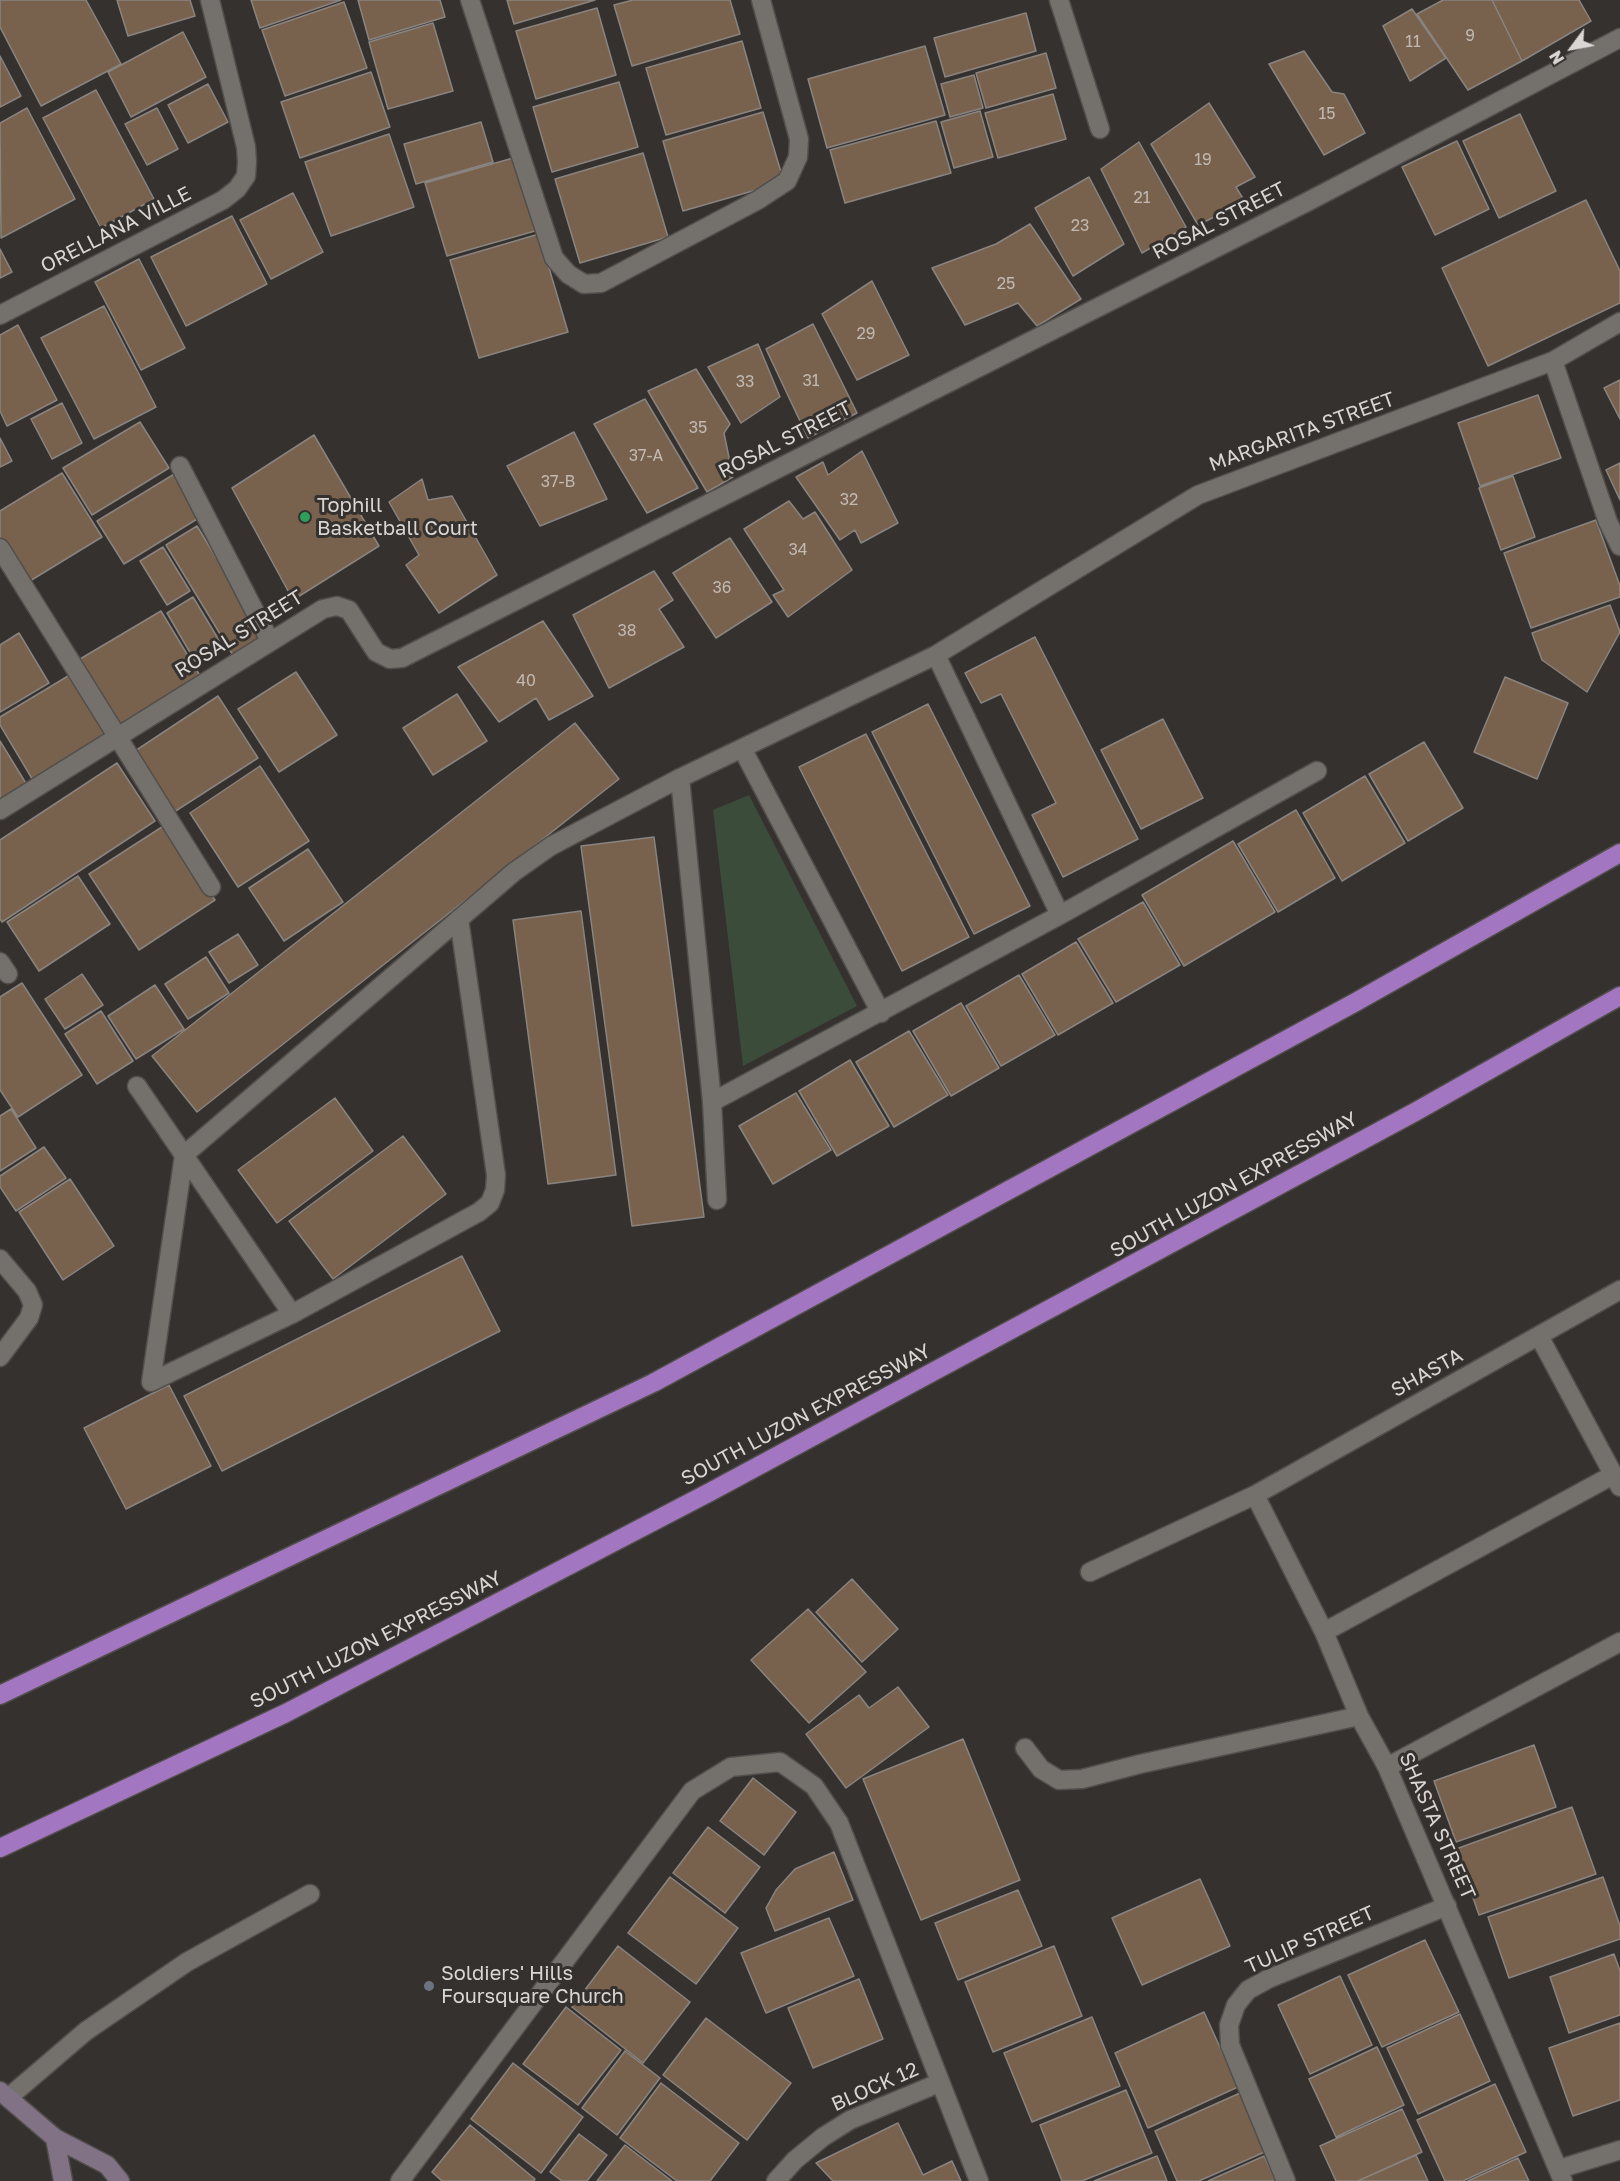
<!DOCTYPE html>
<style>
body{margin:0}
#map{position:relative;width:1620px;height:2181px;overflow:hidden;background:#35312e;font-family:"Golos Text",sans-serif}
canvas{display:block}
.north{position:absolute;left:1542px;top:18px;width:60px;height:60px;-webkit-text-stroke:4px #35312e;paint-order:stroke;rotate:238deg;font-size:16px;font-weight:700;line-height:24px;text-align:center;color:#d9d6d4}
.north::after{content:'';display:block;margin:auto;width:21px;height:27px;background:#d9d6d4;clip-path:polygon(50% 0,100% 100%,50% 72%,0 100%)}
</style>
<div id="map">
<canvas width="1620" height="2181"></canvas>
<div class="north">N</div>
</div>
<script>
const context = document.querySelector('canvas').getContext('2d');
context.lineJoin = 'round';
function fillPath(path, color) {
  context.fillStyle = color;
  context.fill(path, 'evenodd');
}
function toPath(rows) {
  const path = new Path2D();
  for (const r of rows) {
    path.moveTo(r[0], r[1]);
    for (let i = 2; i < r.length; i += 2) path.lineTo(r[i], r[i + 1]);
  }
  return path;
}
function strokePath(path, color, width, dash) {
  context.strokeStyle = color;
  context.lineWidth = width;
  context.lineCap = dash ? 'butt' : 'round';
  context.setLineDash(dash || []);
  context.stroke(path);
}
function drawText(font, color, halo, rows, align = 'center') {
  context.font = font + ' "Golos Text",sans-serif';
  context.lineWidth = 6;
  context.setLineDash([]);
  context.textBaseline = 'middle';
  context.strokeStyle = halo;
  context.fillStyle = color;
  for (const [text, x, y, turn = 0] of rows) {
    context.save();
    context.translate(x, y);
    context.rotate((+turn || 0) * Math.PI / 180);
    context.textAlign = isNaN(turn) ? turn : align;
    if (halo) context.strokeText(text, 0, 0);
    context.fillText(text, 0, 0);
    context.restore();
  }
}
fillPath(toPath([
 [749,795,857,1006,743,1066,713,810]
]), '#3b4c3a');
const building = toPath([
 [0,0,86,0,121,64,41,106,0,27,0,0],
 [117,0,190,0,195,16,128,36,117,0],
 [251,0,341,0,260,28,251,0],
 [358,0,440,0,445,17,369,40,358,0],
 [507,0,595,0,514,24,507,0],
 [633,0,730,0,740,34,632,66,614,5,633,0],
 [1443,0,1492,0,1522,61,1468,90,1417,14,1443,0],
 [1492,0,1579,0,1591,21,1522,61,1492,0],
 [344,2,367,68,285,96,262,30,344,2],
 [597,8,616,75,536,99,516,31,597,8],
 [1412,9,1446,58,1410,81,1383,26,1412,9],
 [1026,13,1036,51,945,77,934,38,1026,13],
 [433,23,453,91,388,109,369,42,433,23],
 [183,32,206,77,131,117,108,72,183,32],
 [742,41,761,108,666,135,646,68,742,41],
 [925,46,945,115,827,148,808,79,925,46],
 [1304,51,1332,92,1344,94,1365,133,1324,155,1269,64,1304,51],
 [1046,53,1056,88,986,108,976,73,1046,53],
 [0,56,21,96,0,107,0,56],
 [371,72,390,127,300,158,281,102,371,72],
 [974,75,983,108,950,117,941,84,974,75],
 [619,82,638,147,552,172,533,107,619,82],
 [208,84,228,122,188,143,168,105,208,84],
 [96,90,154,199,101,228,43,118,96,90],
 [1053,94,1066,139,998,158,985,113,1053,94],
 [1209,103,1255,177,1236,187,1245,202,1198,225,1151,144,1209,103],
 [27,108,75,199,1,238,0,123,27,108],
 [157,108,178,149,147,165,125,124,157,108],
 [980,111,993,157,954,168,941,122,980,111],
 [763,112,784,182,683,211,663,141,763,112],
 [1520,114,1556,191,1499,218,1463,141,1520,114],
 [936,121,951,173,845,203,830,150,936,121],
 [481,122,493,162,416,184,404,144,481,122],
 [389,134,414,207,331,236,305,162,389,134],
 [1457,141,1489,209,1435,235,1402,167,1457,141],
 [1139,142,1186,227,1142,253,1101,169,1139,142],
 [643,153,668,237,580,263,555,179,643,153],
 [513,158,535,231,447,256,425,183,513,158],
 [1089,177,1124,244,1073,276,1035,208,1089,177],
 [293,193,323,252,271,279,240,220,293,193],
 [1586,200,1620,271,1620,303,1488,366,1442,268,1586,200],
 [232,216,267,284,186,326,151,257,232,216],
 [1030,224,1081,299,1037,326,1018,303,965,325,932,268,996,244,1030,224],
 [539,234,568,332,479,358,450,260,539,234],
 [0,249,12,272,0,278,0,249],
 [139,259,185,348,141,370,95,282,139,259],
 [872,281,909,355,857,380,822,314,872,281],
 [104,306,156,407,94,439,41,338,104,306],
 [813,324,857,413,808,438,766,349,813,324],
 [18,325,57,400,7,426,0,411,0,335,18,325],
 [758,344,780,397,741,423,708,367,758,344],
 [696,369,730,424,724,433,733,477,707,492,648,391,696,369],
 [1620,380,1620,419,1604,388,1620,380],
 [1538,395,1561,458,1480,486,1458,423,1538,395],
 [645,399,698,488,647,513,594,424,645,399],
 [62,403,82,443,52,459,31,419,62,403],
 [140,422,169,468,92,515,63,468,140,422],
 [574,432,607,499,540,526,507,466,574,432],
 [314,435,379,546,293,600,232,488,314,435],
 [0,438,12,461,0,467,0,438],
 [862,451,898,523,861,543,855,530,840,540,796,477,823,462,828,475,862,451],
 [1620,463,1620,500,1606,470,1620,463],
 [62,473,102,537,25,584,0,541,0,511,62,473],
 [176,473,202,516,124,564,97,521,176,473],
 [1513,476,1535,537,1501,550,1479,488,1513,476],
 [422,479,428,500,452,496,497,575,439,613,406,565,419,555,389,502,422,479],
 [789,501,803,519,815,512,852,570,788,617,773,595,784,590,744,529,789,501],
 [1596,520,1620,586,1620,597,1531,628,1504,553,1596,520],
 [197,526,265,638,234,657,166,545,197,526],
 [730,538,772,602,716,638,673,573,730,538],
 [163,547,190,591,167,605,140,561,163,547],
 [654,571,673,600,659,609,684,647,609,688,573,615,654,571],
 [193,597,222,645,195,661,167,613,193,597],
 [1610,605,1620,632,1587,692,1542,660,1532,633,1610,605],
 [161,611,202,679,121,728,80,659,161,611],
 [543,621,593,696,549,720,536,698,499,722,458,667,543,621],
 [19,633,49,683,0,712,0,645,19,633],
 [1035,637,1138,839,1063,877,1032,815,1056,803,1001,694,981,703,965,673,1035,637],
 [296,672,337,735,279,772,238,709,296,672],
 [73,673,111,735,34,782,0,725,0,717,73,673],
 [1505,677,1568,703,1537,779,1474,752,1505,677],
 [457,694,487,741,433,775,403,728,457,694],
 [218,696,258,758,174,812,135,751,218,696],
 [928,704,1030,906,974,934,872,732,928,704],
 [1163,719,1203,798,1141,829,1101,750,1163,719],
 [575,723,619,779,197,1112,152,1056,575,723],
 [866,734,969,937,902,971,799,767,866,734],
 [0,741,27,785,0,801,0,741],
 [1424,742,1463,808,1408,841,1369,774,1424,742],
 [117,763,155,821,2,922,0,919,0,840,117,763],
 [260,766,309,841,238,887,190,813,260,766],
 [1365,776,1405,843,1342,881,1303,813,1365,776],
 [1296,810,1335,878,1278,912,1238,844,1296,810],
 [165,825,215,900,139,950,89,874,165,825],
 [654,837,704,1217,632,1226,581,846,654,837],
 [1233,841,1275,912,1184,966,1142,895,1233,841],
 [308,849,343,902,284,941,249,888,308,849],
 [78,876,110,924,39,971,7,922,78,876],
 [1143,902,1180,965,1116,1002,1078,939,1143,902],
 [581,911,616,1175,548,1184,513,920,581,911],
 [238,934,258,965,229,983,209,952,238,934],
 [1076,942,1113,1003,1058,1035,1022,974,1076,942],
 [206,957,229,993,188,1019,165,984,206,957],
 [82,974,103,1005,65,1029,45,999,82,974],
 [1019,975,1055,1035,1001,1066,966,1006,1019,975],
 [22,983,82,1075,18,1117,0,1090,0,997,22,983],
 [155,985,184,1029,136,1059,108,1016,155,985],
 [961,1003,999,1068,951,1096,913,1031,961,1003],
 [101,1011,133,1061,97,1084,65,1034,101,1011],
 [909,1031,948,1095,894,1127,856,1062,909,1031],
 [850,1060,889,1126,837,1156,799,1091,850,1060],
 [796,1093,831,1150,773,1184,739,1126,796,1093],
 [335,1098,373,1151,277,1223,238,1170,335,1098],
 [11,1109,36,1148,0,1171,0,1116,11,1109],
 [403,1136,446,1194,333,1279,289,1221,403,1136],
 [44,1147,66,1178,16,1211,0,1187,0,1176,44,1147],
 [70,1179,114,1246,63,1280,19,1212,70,1179],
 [462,1256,500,1331,222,1471,184,1396,462,1256],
 [169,1385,211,1466,126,1509,84,1428,169,1385],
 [852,1579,898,1629,862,1662,816,1612,852,1579],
 [808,1609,866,1672,809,1723,751,1660,808,1609],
 [898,1687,929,1727,846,1788,806,1734,859,1695,869,1708,898,1687],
 [963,1739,1020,1880,921,1920,863,1779,963,1739],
 [1534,1745,1556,1807,1456,1842,1434,1781,1534,1745],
 [753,1778,796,1812,764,1855,720,1821,753,1778],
 [1572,1807,1596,1874,1479,1915,1456,1849,1572,1807],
 [708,1827,760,1867,725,1913,673,1873,708,1827],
 [834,1852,853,1900,775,1931,766,1908,776,1890,795,1869,834,1852],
 [670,1877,738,1928,696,1984,628,1933,670,1877],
 [1603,1877,1620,1926,1620,1939,1509,1978,1488,1917,1603,1877],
 [1200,1879,1230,1946,1142,1985,1112,1918,1200,1879],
 [1018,1890,1042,1946,958,1980,935,1923,1018,1890],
 [829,1918,854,1976,766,2013,741,1953,829,1918],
 [1425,1940,1459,2012,1382,2047,1348,1975,1425,1940],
 [618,1946,690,2002,643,2063,572,2007,618,1946],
 [1054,1946,1082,2016,993,2052,965,1982,1054,1946],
 [1614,1954,1620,1971,1620,2015,1569,2033,1550,1977,1614,1954],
 [1340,1976,1372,2045,1310,2074,1278,2005,1340,1976],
 [859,1979,883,2039,813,2068,788,2008,859,1979],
 [566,2007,621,2050,578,2105,523,2064,566,2007],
 [1204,2012,1238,2087,1148,2128,1115,2053,1204,2012],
 [1460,2014,1490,2081,1418,2114,1387,2048,1460,2014],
 [1092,2017,1120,2086,1032,2122,1004,2053,1092,2017],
 [706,2018,791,2083,747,2140,663,2075,706,2018],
 [1620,2023,1620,2100,1573,2116,1549,2048,1620,2023],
 [1377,2047,1404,2105,1336,2137,1309,2079,1377,2047],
 [625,2051,660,2078,617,2135,582,2108,625,2051],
 [513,2063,583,2117,541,2173,471,2119,513,2063],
 [661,2083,739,2143,710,2181,677,2181,620,2138,661,2083],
 [1495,2084,1526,2152,1463,2181,1445,2181,1417,2120,1495,2084],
 [1126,2090,1152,2153,1082,2181,1062,2181,1040,2125,1126,2090],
 [1240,2093,1267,2151,1199,2181,1177,2181,1155,2131,1240,2093],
 [1402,2109,1422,2152,1358,2181,1336,2181,1320,2146,1402,2109],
 [898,2123,923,2175,952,2161,961,2181,833,2181,816,2163,898,2123],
 [470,2125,535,2179,534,2181,442,2181,432,2172,470,2125],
 [579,2134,607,2155,587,2181,562,2181,550,2172,579,2134],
 [625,2145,672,2181,597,2181,625,2145],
 [1416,2155,1428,2181,1358,2181,1416,2155],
 [1157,2156,1167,2181,1094,2181,1157,2156],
 [1264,2156,1276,2181,1208,2181,1264,2156],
 [1518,2158,1529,2181,1468,2181,1518,2158]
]);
fillPath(building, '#78624d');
strokePath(building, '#898480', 1.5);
const lane = toPath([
 [180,466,270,641],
 [0,548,211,887],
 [0,962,8,974],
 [9,2097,86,2031,187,1962,310,1894]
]);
const street = toPath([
 [470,0,554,258,568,274,584,284,601,283,758,200,787,181,798,157,799,139,761,0],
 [1059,0,1100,129],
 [0,315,223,200,237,189,246,176,247,162,246,147,210,0],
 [1553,361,1608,522,1620,546],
 [936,655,1060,915],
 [743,750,881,1013],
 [680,778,712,1102,717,1200],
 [0,810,323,609,337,606,349,610,376,652,390,659,402,658,1307,202,1620,38],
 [137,1086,292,1314],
 [712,1102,1060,915,1317,771],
 [0,1259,27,1291,33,1305,29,1318,0,1357],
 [1539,1336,1620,1487],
 [151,1382,184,1155,514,872,551,846,680,778,936,655,1198,495,1553,361,1620,322],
 [151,1382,292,1314,479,1212,490,1203,495,1190,496,1175,459,919],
 [1255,1495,1324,1632,1359,1716,1387,1767,1563,2181],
 [1090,1572,1255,1495,1620,1290],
 [1324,1632,1613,1475],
 [1025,1748,1041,1769,1059,1780,1082,1779,1140,1764,1359,1716],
 [1387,1767,1620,1642],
 [1559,2169,1620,2150],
 [400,2181,692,1791,731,1767,780,1762,814,1786,839,1823,979,2181],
 [776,2181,795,2160,823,2137,850,2120,939,2083],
 [1286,2181,1230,2045,1229,2025,1236,2005,1248,1990,1268,1979,1447,1906]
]);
const secondary = toPath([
 [0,2091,55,2138,107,2165,120,2181],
 [55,2138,63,2181]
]);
const highway = toPath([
 [0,1695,653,1383,1354,1003,1620,853],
 [0,1848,286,1713,710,1492,1415,1112,1620,996]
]);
strokePath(lane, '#524e4b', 21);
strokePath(street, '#524e4b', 21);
strokePath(secondary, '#524e4b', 21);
strokePath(highway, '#524e4b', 21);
strokePath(lane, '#74706c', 18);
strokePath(street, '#74706c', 18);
strokePath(secondary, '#827285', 18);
strokePath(highway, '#a276c0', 18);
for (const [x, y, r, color] of [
 [305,517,6,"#2e9e5b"],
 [429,1986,6,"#6b7280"]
]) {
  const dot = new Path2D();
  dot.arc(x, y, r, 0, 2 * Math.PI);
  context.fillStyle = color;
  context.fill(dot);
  strokePath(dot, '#35312e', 2);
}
drawText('16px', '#c1b9b2', null, [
 ["9",1470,36],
 ["11",1413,42],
 ["15",1327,114],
 ["19",1203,160],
 ["21",1142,198],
 ["23",1080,226],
 ["25",1006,284],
 ["29",866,334],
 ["31",811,381],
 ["33",745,382],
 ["35",698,428],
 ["37-A",646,456],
 ["37-B",558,482],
 ["32",849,500],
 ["34",798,550],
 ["36",722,588],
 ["38",627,631],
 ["40",526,681]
]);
drawText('20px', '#d9d6d4', '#35312e', [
 ["ROSAL STREET",1219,221,-27],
 ["ORELLANA VILLE",116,230,-27],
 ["MARGARITA STREET",1302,432,-20],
 ["ROSAL STREET",785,440,-27],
 ["ROSAL STREET",239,634,-32],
 ["SOUTH LUZON EXPRESSWAY",1234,1185,-29],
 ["SHASTA",1427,1373,-29],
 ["SOUTH LUZON EXPRESSWAY",806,1415,-28],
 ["SOUTH LUZON EXPRESSWAY",376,1640,-27],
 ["SHASTA STREET",1437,1826,66],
 ["TULIP STREET",1310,1940,-24],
 ["BLOCK 12",875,2087,-24]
]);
drawText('20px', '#d9d6d4', '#35312e', [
 ["Tophill",317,506],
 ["Basketball Court",317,529],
 ["Soldiers' Hills",441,1974],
 ["Foursquare Church",441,1997]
], 'left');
</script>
